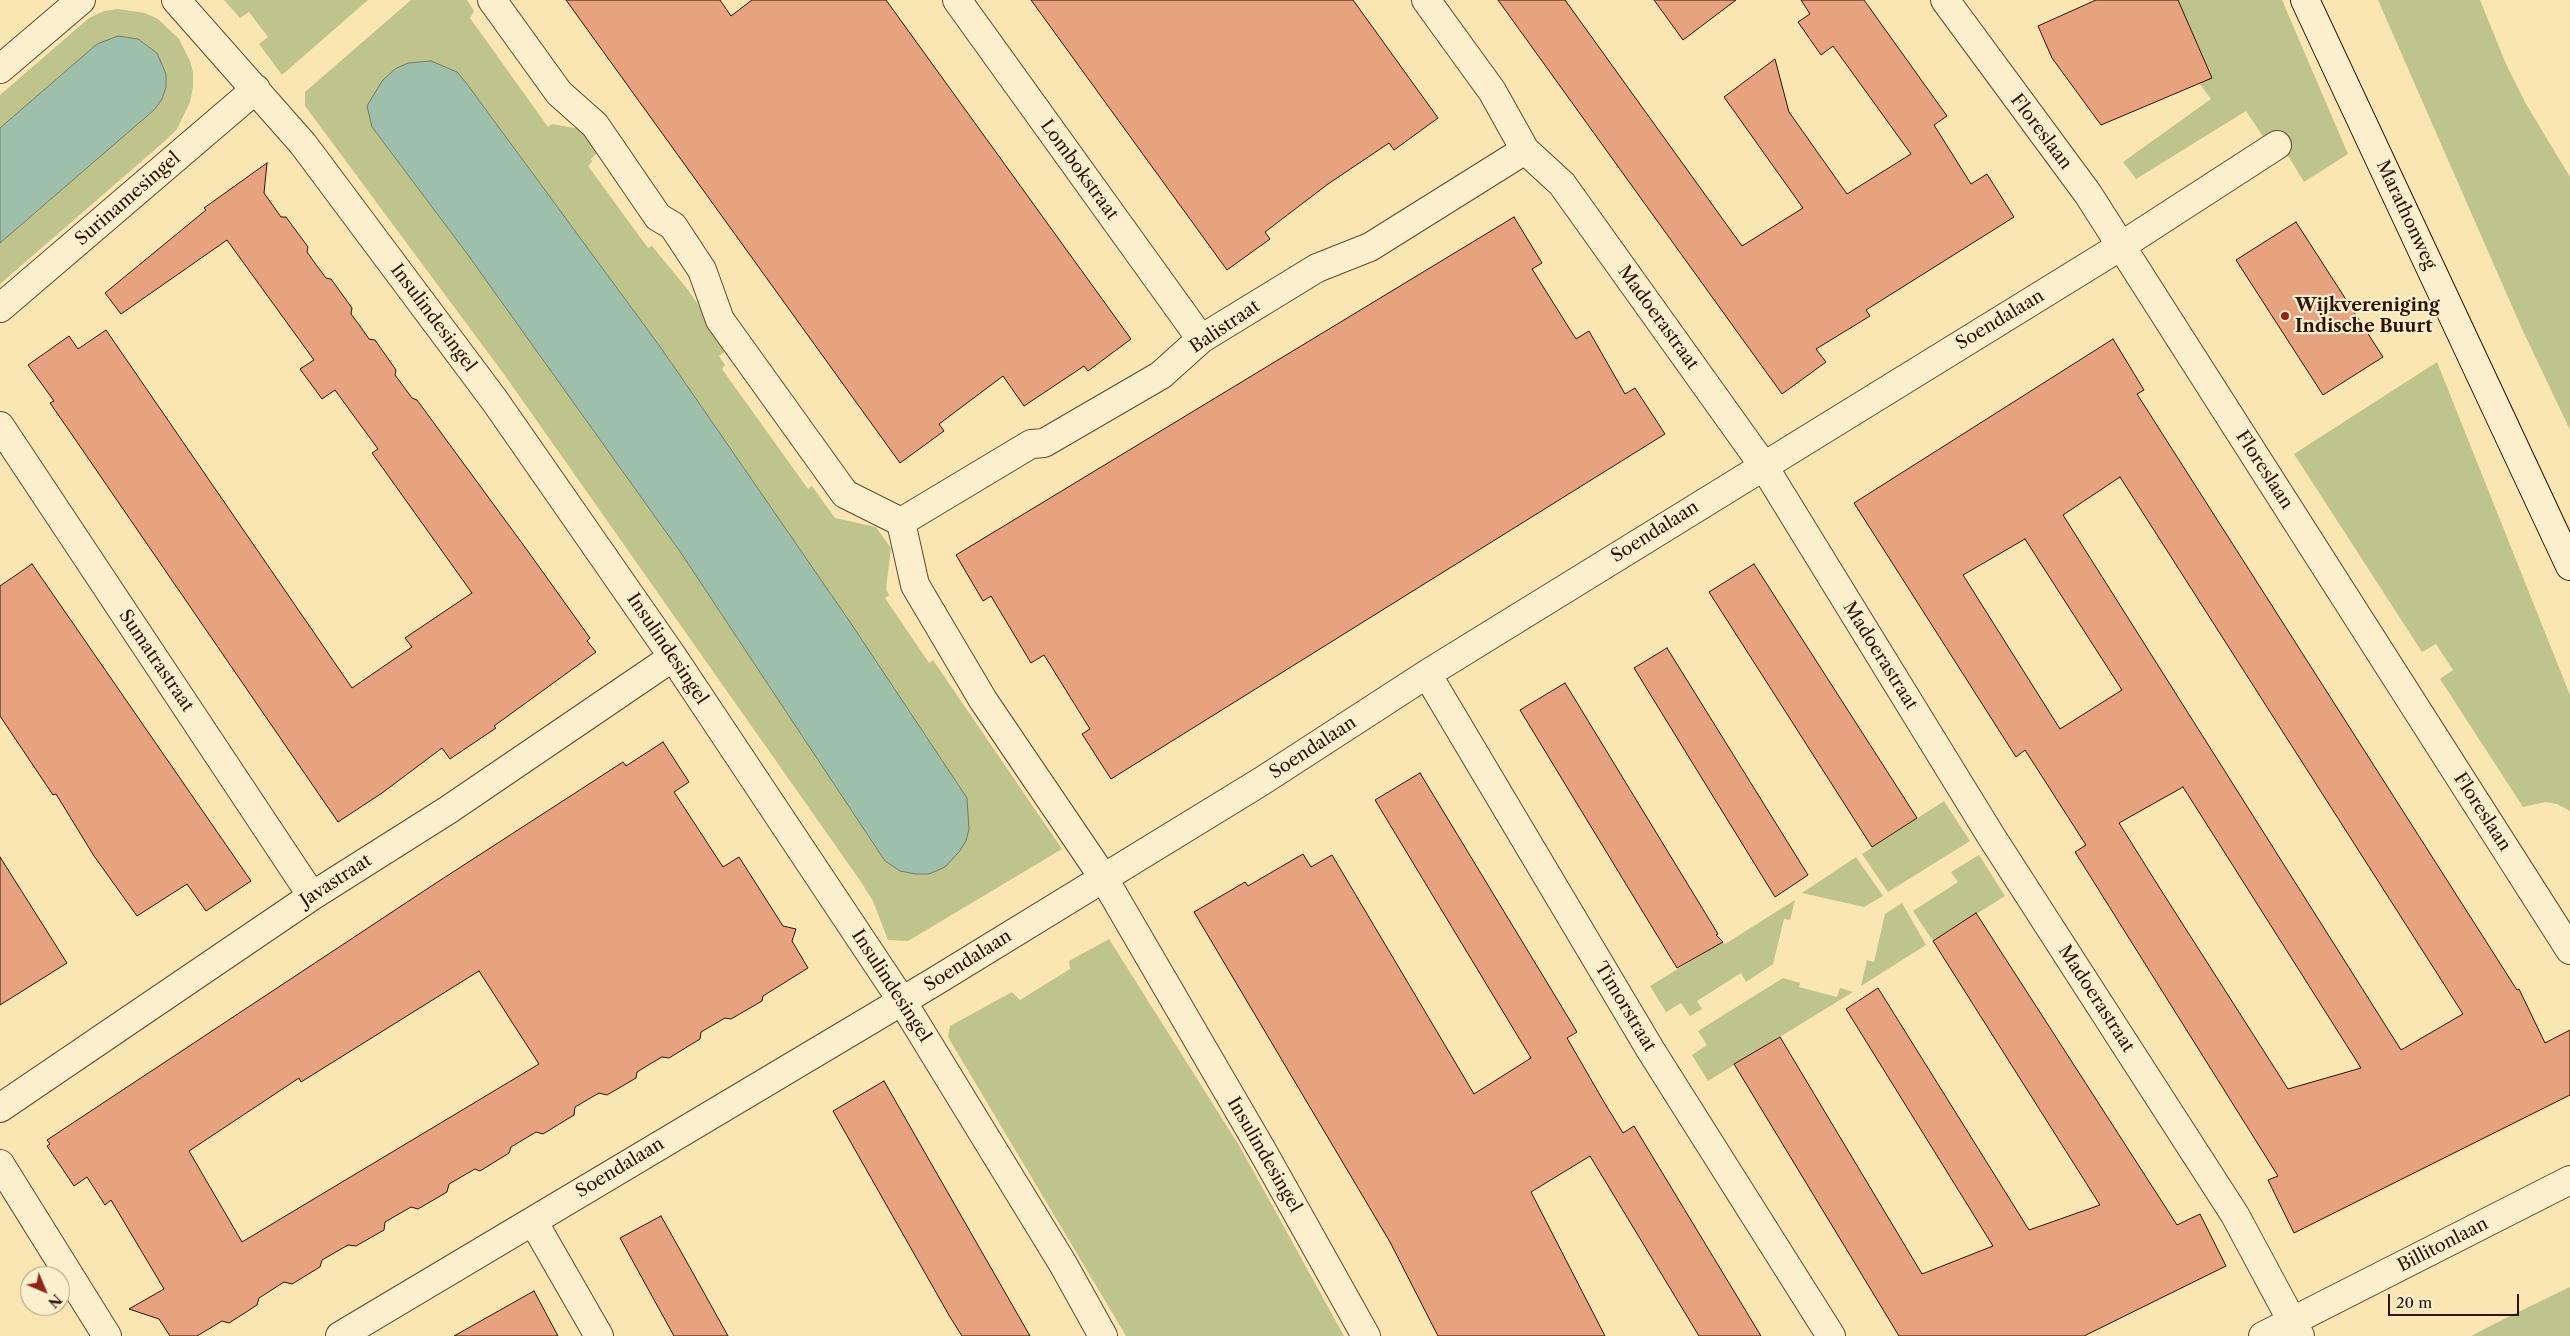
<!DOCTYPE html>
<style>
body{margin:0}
#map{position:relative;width:2570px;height:1336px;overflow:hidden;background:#f9e6b3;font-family:"Libre Caslon Text",serif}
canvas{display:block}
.north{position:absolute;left:20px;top:1266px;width:50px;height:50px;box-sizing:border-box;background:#fbefce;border:1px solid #a9977d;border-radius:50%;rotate:135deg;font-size:14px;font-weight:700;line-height:20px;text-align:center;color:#2f1204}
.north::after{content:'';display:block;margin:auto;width:18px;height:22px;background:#8f2418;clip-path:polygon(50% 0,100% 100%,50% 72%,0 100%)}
.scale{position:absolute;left:2388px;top:1294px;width:131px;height:22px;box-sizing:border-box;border:2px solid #2f1204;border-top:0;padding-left:6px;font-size:15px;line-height:18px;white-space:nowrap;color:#2f1204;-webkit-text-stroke:4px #fbefce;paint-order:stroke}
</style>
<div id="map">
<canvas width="2570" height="1336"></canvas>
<div class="north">N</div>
<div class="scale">20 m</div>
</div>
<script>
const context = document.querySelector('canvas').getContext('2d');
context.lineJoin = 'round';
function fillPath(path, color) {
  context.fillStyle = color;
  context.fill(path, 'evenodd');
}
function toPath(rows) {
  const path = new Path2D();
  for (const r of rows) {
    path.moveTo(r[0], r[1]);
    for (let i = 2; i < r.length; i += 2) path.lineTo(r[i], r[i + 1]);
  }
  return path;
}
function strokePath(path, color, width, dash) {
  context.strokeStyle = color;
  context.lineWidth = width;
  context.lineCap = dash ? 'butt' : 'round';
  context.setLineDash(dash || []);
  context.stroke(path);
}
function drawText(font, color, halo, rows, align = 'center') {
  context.font = font + ' "Libre Caslon Text",serif';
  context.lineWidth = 4.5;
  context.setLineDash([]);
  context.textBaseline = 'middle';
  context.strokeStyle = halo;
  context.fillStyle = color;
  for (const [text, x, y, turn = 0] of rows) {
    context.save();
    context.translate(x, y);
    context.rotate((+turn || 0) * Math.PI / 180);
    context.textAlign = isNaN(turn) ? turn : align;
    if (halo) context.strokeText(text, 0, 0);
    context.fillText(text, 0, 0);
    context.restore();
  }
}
fillPath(toPath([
 [224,0,368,0,282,75,259,44,268,37,249,12,240,18],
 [411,0,467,0,474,11,470,18,548,127,552,124,585,130,599,151,591,159,592,162,588,166,648,248,652,246,688,290,729,349,719,356,725,365,722,369,808,489,812,486,835,518,876,527,891,548,886,589,889,595,885,598,929,663,933,660,1062,849,908,941,888,940,873,901,859,879,506,377,305,106,305,92],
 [467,84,661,348,850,622,967,798,900,871,885,861,681,553,468,255,372,127],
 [2178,0,2282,0,2348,154,2304,182,2278,139,2268,144,2246,111,2136,179,2123,162,2211,99,2199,83,2212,77],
 [2378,0,2480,0,2506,64,2526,104,2570,177,2570,430,2522,329],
 [118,9,145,13,158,19,179,39,190,61,193,72,193,87,190,102,177,129,166,140,0,284,0,243,154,110,157,53,138,39,97,44,0,128,0,95,89,18,104,11],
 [2437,362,2570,695,2570,811,2557,804,2545,802,2523,807,2440,679,2453,670,2436,644,2422,652,2294,454],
 [1944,801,1970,841,1888,892,1862,854],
 [1979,855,2005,896,1933,941,1913,911,1958,882,1951,872],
 [1856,857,1883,896,1864,907,1802,893],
 [1795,900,1790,920,1784,919,1773,964,1746,982,1741,973,1697,1001,1702,1009,1690,1016,1681,1003,1666,1012,1650,986,1722,942,1725,944],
 [1902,903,1926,945,1861,986,1867,960,1874,962,1885,914],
 [1109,939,1240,1147,1344,1336,1126,1336,948,1037,950,1026,1012,992,1020,1000,1070,969,1069,961],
 [1783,978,1800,983,1799,987,1837,997,1840,988,1853,992,1708,1081,1692,1055,1707,1045,1698,1031],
 [2570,1287,2570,1336,2471,1336,2510,1316]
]), '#bec48c');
const water = toPath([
 [118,36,138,39,157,53,166,74,166,87,162,99,154,110,0,243,0,128,97,44,118,36],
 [431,61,457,72,467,84,661,348,850,622,967,798,969,829,966,841,959,852,945,867,929,874,916,874,900,871,885,861,681,553,468,255,372,127,367,106,382,81,395,69,408,63,431,61]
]);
fillPath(water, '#9ec0ab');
strokePath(water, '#727a68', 1);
const building = toPath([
 [566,0,720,0,731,16,752,0,886,0,1131,339,1088,371,1084,366,1024,406,1003,376,939,424,944,431,900,463,566,0],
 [1031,0,1353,0,1438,118,1394,150,1389,143,1328,184,1265,232,1270,239,1227,270,1031,0],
 [1498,0,1565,0,1742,246,1803,208,1724,97,1775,59,1789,112,1847,194,1911,154,1833,46,1821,55,1798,22,1810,14,1801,0,1864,0,1947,116,1934,125,1971,184,1987,174,2014,217,1866,310,1870,316,1816,349,1826,362,1782,394,1498,0],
 [1654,0,1736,0,1683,40,1654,0],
 [2096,0,2178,0,2212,78,2101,125,2052,58,2038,26,2096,0],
 [267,163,264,193,281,217,286,217,308,247,307,252,317,266,326,278,331,279,352,308,351,314,360,326,369,339,375,340,396,370,395,375,412,398,417,400,527,550,590,638,587,641,596,652,494,726,496,728,450,759,442,748,382,793,338,822,77,442,50,403,54,401,28,365,69,336,78,349,106,330,352,688,412,647,405,638,472,593,372,453,378,449,335,390,322,399,300,369,314,360,227,240,121,314,105,293,206,210,204,208,267,163],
 [1514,217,1542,263,1532,269,1576,339,1589,331,1625,394,1635,388,1665,434,1111,779,1082,734,1090,729,1044,655,1031,663,991,596,983,601,956,555,1514,217],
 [2296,222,2383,357,2323,395,2236,260,2296,222],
 [2113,339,2144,390,2137,394,2517,990,2519,989,2545,1043,2570,1030,2570,1095,2294,1233,2268,1180,2278,1176,2075,852,2086,845,2025,750,2016,757,1854,503,2113,339],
 [2120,477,2463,1014,2401,1050,2063,515,2120,477],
 [2025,539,2122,690,2060,729,1963,575,2025,539],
 [2183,787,2230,861,2361,1068,2288,1089,2159,887,2119,823,2183,787],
 [32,564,251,881,206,911,187,884,137,916,94,856,56,794,53,795,0,716,0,586,32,564],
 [1754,564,1917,818,1872,847,1709,592,1754,564],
 [1667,648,1808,875,1775,897,1634,668,1667,648],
 [1565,683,1718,934,1716,935,1723,942,1677,968,1520,710,1565,683],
 [663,742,689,782,674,792,723,867,739,857,783,926,796,929,792,941,808,968,763,996,762,1001,731,1019,725,1018,701,1032,700,1039,669,1058,662,1057,650,1064,637,1072,636,1078,607,1095,599,1093,575,1107,574,1115,543,1134,536,1132,511,1147,509,1153,480,1171,475,1169,449,1184,447,1192,418,1209,411,1207,385,1222,384,1230,356,1246,348,1245,322,1260,320,1267,292,1284,284,1282,259,1298,257,1305,229,1323,222,1321,197,1336,170,1336,159,1319,129,1309,164,1289,111,1200,105,1205,87,1177,74,1186,47,1146,50,1144,47,1140,436,883,623,762,626,766,663,742],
 [479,971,539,1064,242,1242,189,1151,299,1078,301,1082,479,971],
 [1420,773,1577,1032,1567,1038,1604,1102,1623,1133,1634,1126,1761,1336,1699,1336,1590,1156,1531,1192,1605,1336,1438,1336,1390,1242,1194,912,1245,882,1248,886,1303,854,1311,867,1332,855,1474,1094,1531,1058,1375,800,1420,773],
 [0,857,67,963,0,1005,0,857],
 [1976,913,2177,1225,2200,1214,2226,1266,2084,1336,1899,1336,1734,1064,1780,1037,1922,1274,1993,1246,1846,1009,1878,988,2029,1230,2100,1205,1933,941,1976,913],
 [884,1081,932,1165,1030,1336,962,1336,950,1317,833,1111,884,1081],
 [661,1216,698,1282,728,1336,674,1336,620,1238,661,1216],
 [534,1291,558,1336,454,1336,534,1291]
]);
fillPath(building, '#e7a27f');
strokePath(building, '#2f1204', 1);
const minor = toPath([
 [176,0,303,144,495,401,673,657,902,1001,1063,1264,1103,1336],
 [492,0,559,93,595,125,658,217,673,226,702,270,720,320,845,494,901,522,915,585,983,700,1103,877,1263,1152,1366,1336],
 [957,0,1201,339],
 [1426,0,1492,91,1525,150,1562,184,1763,465,1991,836,2235,1215,2300,1336],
 [1945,0,2088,194,2570,950],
 [0,69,81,0],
 [0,308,256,89],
 [0,426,312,896],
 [901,522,1031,444,1044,443,1161,375,1201,339,1317,268,1370,247,1525,150],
 [1427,674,1650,1049,1831,1336],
 [0,1108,312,896,448,810,673,657],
 [0,1164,107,1336],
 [533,1221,599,1336],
 [340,1336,934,982,1262,781,1427,674,2121,246,2277,145]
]);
const tertiary = toPath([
 [2263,1336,2570,1180]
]);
const secondary = toPath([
 [2305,0,2570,566]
]);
strokePath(minor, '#624730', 30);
strokePath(tertiary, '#624730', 30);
strokePath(secondary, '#2f1204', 30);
strokePath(minor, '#fbefce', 28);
strokePath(tertiary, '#fbefce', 28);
strokePath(secondary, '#fbefce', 28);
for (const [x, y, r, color] of [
 [2285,316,5,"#8f2418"]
]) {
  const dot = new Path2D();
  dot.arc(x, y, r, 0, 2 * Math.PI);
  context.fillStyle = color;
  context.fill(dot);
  strokePath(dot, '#fbefce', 2);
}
drawText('18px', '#2f1204', '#fbefce', [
 ["Floreslaan",2041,132,53],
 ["Lombokstraat",1079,170,54],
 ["Surinamesingel",128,199,-41],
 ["Marathonweg",2406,215,65],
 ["Insulindesingel",433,318,53],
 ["Madoerastraat",1658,318,54],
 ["Soendalaan",2000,320,-31],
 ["Balistraat",1225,327,-34],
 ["Floreslaan",2264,470,57],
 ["Soendalaan",1655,532,-32],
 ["Insulindesingel",667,649,56],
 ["Madoerastraat",1880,656,58],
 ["Sumatrastraat",156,661,56],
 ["Soendalaan",1313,748,-33],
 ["Floreslaan",2482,812,57],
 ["Javastraat",336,881,-33],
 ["Soendalaan",968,961,-32],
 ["Insulindesingel",891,986,57],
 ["Madoerastraat",2096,999,57],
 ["Timorstraat",1625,1007,59],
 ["Insulindesingel",1264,1155,60],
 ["Soendalaan",620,1168,-31],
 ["Billitonlaan",2443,1245,-27]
]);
drawText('bold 18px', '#2f1204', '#fbefce', [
 ["Wijkvereniging",2295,306],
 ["Indische Buurt",2295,327]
], 'left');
</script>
